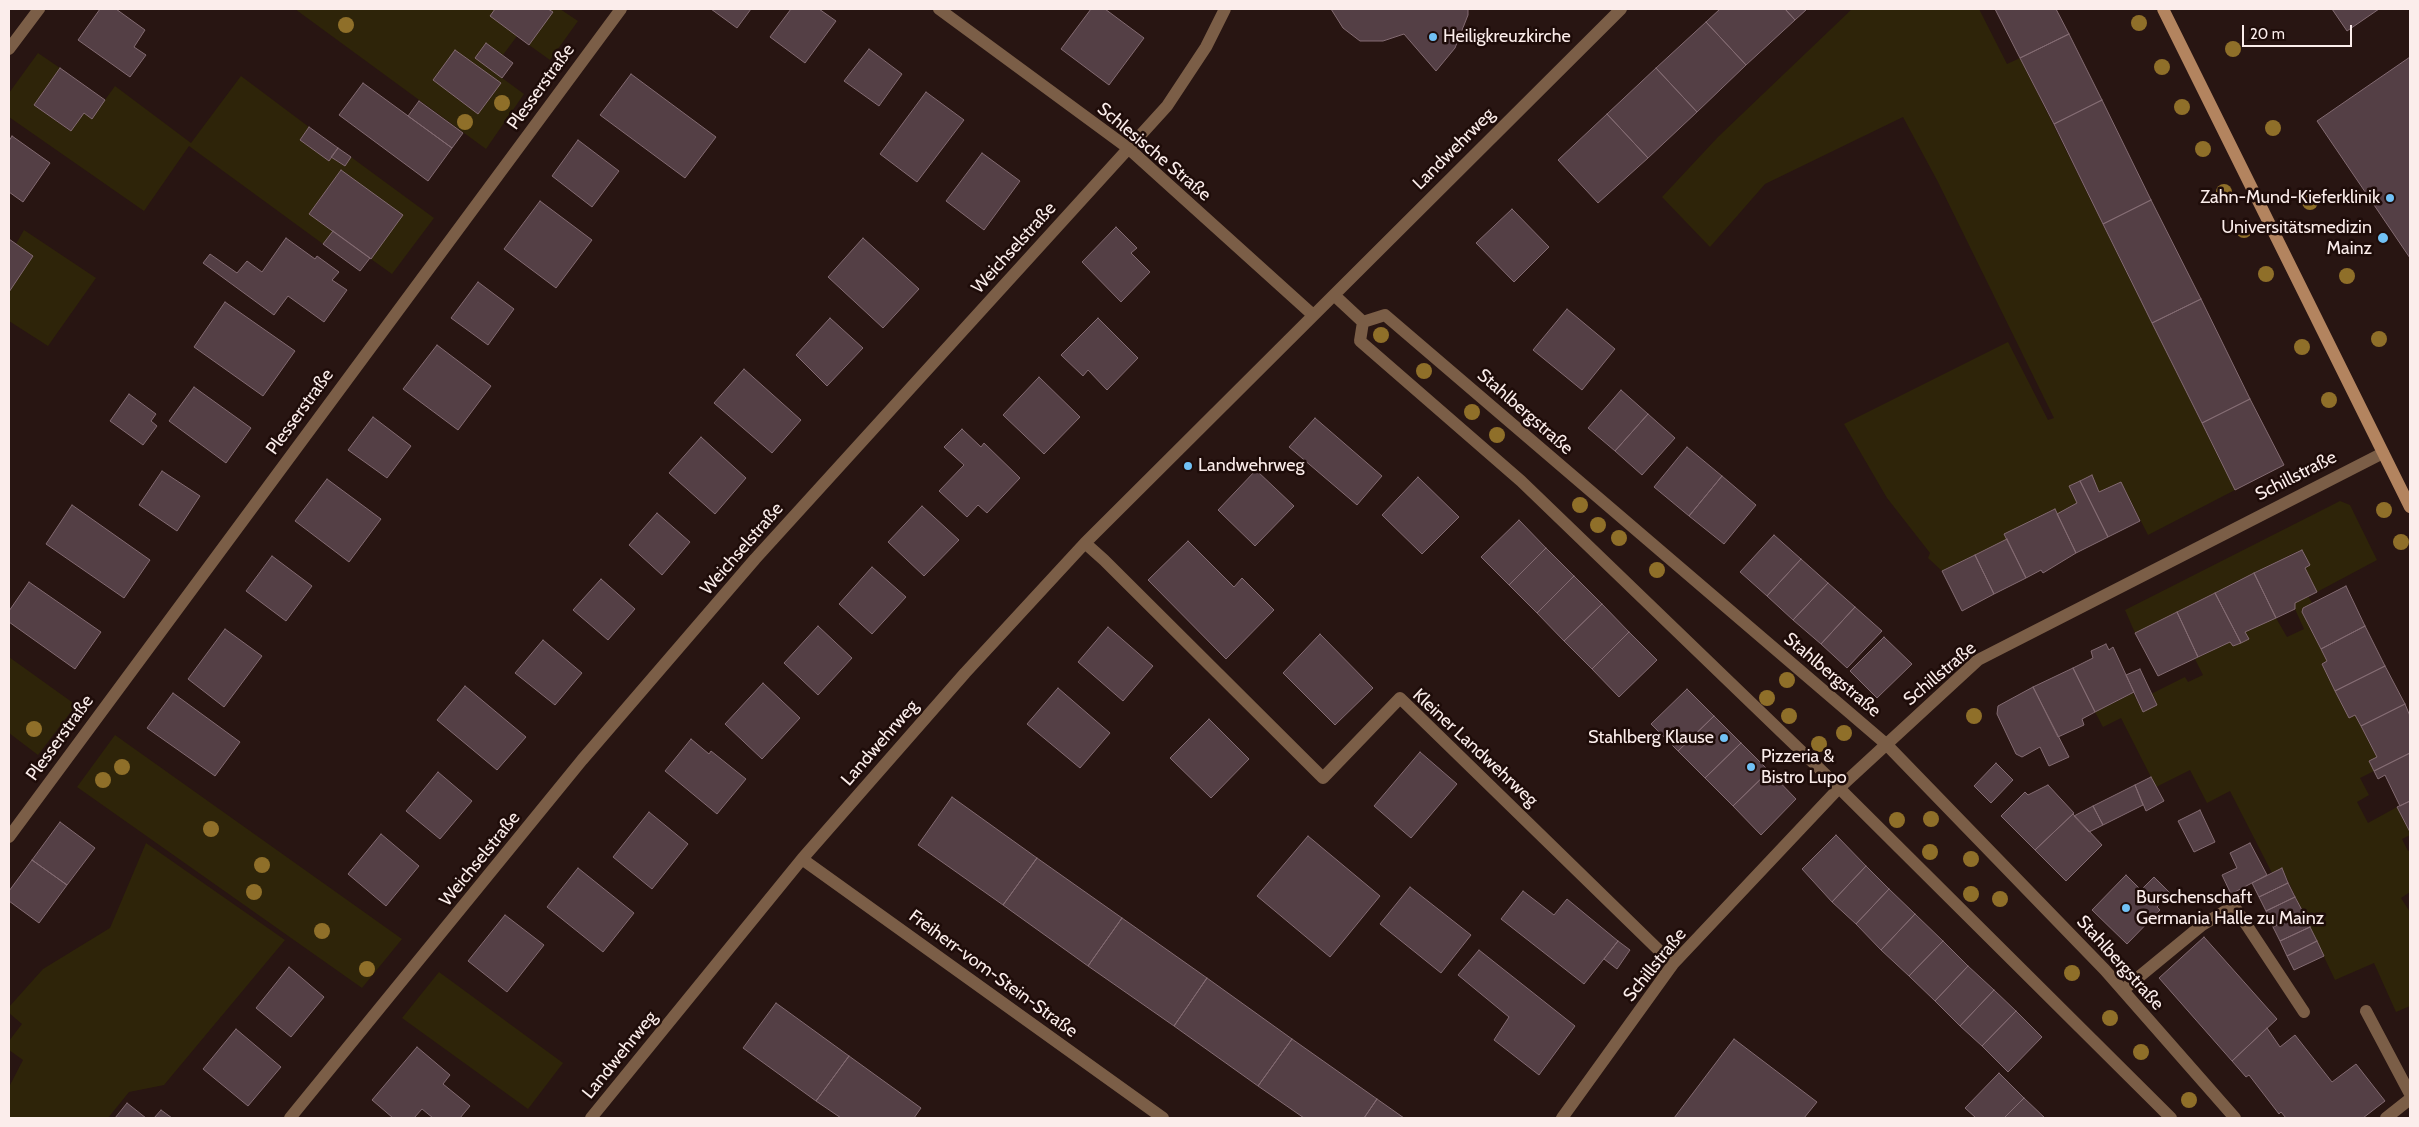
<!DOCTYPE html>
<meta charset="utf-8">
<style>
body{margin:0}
#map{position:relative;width:2419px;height:1127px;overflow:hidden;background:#281512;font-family:Cabin,sans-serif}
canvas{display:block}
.frame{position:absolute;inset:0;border:10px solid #fbedeb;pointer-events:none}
.scale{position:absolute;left:2242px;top:25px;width:110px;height:22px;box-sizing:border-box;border:2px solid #fbedeb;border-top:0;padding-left:6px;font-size:15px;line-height:18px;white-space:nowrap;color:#fbedeb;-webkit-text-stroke:4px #1e0c09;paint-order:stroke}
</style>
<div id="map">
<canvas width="2419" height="1127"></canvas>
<div class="frame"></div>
<div class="scale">20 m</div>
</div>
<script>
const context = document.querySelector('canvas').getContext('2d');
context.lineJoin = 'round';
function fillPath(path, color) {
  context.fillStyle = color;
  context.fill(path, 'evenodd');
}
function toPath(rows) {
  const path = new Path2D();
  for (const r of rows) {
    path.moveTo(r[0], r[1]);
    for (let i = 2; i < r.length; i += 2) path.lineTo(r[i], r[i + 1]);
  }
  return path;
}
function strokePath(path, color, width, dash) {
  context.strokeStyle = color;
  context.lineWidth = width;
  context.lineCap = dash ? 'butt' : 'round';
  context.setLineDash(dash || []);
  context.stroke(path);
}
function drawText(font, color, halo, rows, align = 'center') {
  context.font = font + ' Cabin,sans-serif';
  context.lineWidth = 5;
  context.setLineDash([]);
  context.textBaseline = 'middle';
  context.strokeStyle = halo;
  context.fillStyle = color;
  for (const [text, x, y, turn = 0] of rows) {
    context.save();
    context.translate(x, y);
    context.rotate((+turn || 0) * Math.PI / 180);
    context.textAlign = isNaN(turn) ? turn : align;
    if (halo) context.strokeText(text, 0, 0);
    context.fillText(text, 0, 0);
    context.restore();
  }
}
fillPath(toPath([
 [295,9,495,9,491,16,517,36,503,55,486,43,475,58,524,94,486,149],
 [455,50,501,83,478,114,433,80],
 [548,9,560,9,578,21,550,60,529,45,552,12],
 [1852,9,1979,9,2007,64,2020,58,2235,490,2148,535,2121,482,2099,492,2092,475,2069,486,2077,503,2057,514,2054,509,2005,534,2007,539,1942,571,1928,558,1930,553,1887,498,1844,424,2008,342,2048,420,2054,418,1938,182,1903,117,1765,184,1710,247,1662,197,1718,137],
 [38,53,60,68,34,105,70,131,84,113,92,118,115,86,191,143,241,76,309,127,300,140,329,161,331,157,345,166,351,157,434,218,392,274,371,259,341,170,309,214,333,231,323,244,189,146,144,211,9,117,9,93],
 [24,230,96,278,48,346,9,321,9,292,33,256,16,244],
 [2340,501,2350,505,2377,560,2317,592,2305,568,2310,565,2303,551,2296,552,2135,633,2125,610],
 [2308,596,2312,603,2303,608,2302,612,2327,661,2322,664,2349,718,2355,715,2377,757,2369,761,2374,771,2360,778,2369,795,2357,802,2368,823,2397,807,2410,832,2410,835,2402,839,2408,851,2410,850,2410,892,2401,898,2410,912,2410,1006,2396,1012,2374,963,2335,980,2282,868,2272,873,2230,791,2207,803,2190,770,2156,787,2121,718,2103,727,2095,712,2133,693,2143,712,2157,705,2151,694,2185,677,2188,682,2203,675,2195,659,2230,642,2233,646,2248,639,2245,632,2276,618,2287,637,2304,629,2295,609,2295,603],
 [9,657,76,705,38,755,9,733],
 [115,735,402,939,362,988,77,787],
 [146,843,285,940,164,1085,129,1092,108,1118,9,1118,9,1087,23,1060,9,1050,9,1041,22,1024,9,1013,9,1007,43,969,110,928],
 [439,972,563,1063,528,1109,402,1018]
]), '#2e2409');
const building = toPath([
 [100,9,116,9,145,30,134,47,146,55,130,77,78,40,100,9],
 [495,9,548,9,553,12,529,45,490,16,495,9],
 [711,9,751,9,737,28,711,9],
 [791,9,819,9,836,21,805,63,770,37,791,9],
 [1091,9,1105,9,1144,38,1109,85,1061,49,1091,9],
 [1331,9,1468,9,1468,15,1455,48,1436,71,1404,34,1383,41,1360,41,1343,28,1331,9],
 [1720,9,1785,9,1795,20,1746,65,1706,22,1720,9],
 [1785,9,1807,9,1795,20,1785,9],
 [1995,9,2056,9,2069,34,2020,58,1995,9],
 [2332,9,2379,9,2347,31,2332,9],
 [1706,22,1746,65,1697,112,1656,68,1706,22],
 [2069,34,2102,100,2054,124,2020,58,2069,34],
 [486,43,513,63,502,78,475,58,486,43],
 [869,49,902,74,879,106,844,81,869,49],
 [455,50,501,83,478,114,433,80,455,50],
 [2410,57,2410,258,2317,121,2410,57],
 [60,68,105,100,92,119,84,113,71,131,34,105,60,68],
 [1656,68,1697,112,1648,158,1607,114,1656,68],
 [631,74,716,137,685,178,600,115,631,74],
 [363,83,452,148,428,181,339,115,363,83],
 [926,92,964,120,917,182,880,154,926,92],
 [2102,100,2151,200,2103,224,2054,124,2102,100],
 [419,101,463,133,452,148,408,116,419,101],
 [1607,114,1648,158,1598,203,1558,160,1607,114],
 [309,127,338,148,329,161,300,140,309,127],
 [12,136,50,163,23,202,9,192,9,141,12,136],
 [578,140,619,171,592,207,552,176,578,140],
 [338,148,351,157,345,166,331,157,338,148],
 [982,153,1020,181,984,230,946,201,982,153],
 [341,170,403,215,371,259,309,214,341,170],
 [2151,200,2201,299,2152,323,2103,224,2151,200],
 [540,201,592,240,556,288,504,249,540,201],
 [1512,209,1549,247,1514,282,1476,243,1512,209],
 [1116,227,1137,248,1131,253,1150,272,1121,302,1082,262,1116,227],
 [333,231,370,258,360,271,323,244,333,231],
 [286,238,315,259,317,256,339,272,332,280,347,290,324,322,288,296,274,315,203,263,210,254,237,273,247,261,262,272,286,238],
 [863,238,919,289,883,328,828,277,863,238],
 [9,239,33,256,9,292,9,239],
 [478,282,514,309,488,345,451,318,478,282],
 [2201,299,2250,399,2202,423,2152,323,2201,299],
 [225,302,295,351,263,396,194,347,225,302],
 [1567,309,1615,349,1582,390,1533,350,1567,309],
 [830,318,863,348,827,386,796,355,830,318],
 [1098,318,1138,358,1107,390,1088,370,1083,376,1061,355,1098,318],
 [437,345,491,386,458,430,403,389,437,345],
 [744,369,801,420,772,453,714,403,744,369],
 [1039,377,1080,417,1044,454,1003,415,1039,377],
 [194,387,251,428,226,463,169,421,194,387],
 [1621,390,1648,414,1615,451,1588,428,1621,390],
 [129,394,156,414,151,421,157,426,143,445,110,421,129,394],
 [2250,399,2284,465,2235,490,2202,423,2250,399],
 [1648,414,1675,438,1642,475,1615,451,1648,414],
 [373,417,411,446,387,478,348,450,373,417],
 [1315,418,1382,476,1357,505,1289,447,1315,418],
 [962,429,981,447,984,443,1020,478,987,513,978,505,967,517,939,491,964,465,944,447,962,429],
 [701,437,746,478,715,514,669,473,701,437],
 [1687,447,1722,476,1689,516,1654,487,1687,447],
 [1256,470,1294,506,1255,546,1218,510,1256,470],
 [162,471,200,496,177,531,139,505,162,471],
 [2092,475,2099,492,2121,482,2140,521,2108,537,2080,481,2092,475],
 [1722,476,1756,505,1724,544,1689,516,1722,476],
 [1418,477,1459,517,1422,554,1382,515,1418,477],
 [327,479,381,519,349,562,295,521,327,479],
 [2080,481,2108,537,2076,553,2057,514,2077,503,2069,486,2080,481],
 [72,505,150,560,124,598,46,544,72,505],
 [922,506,959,540,924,576,888,542,922,506],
 [2055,509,2076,553,2043,573,2041,570,2026,578,2004,534,2055,509],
 [657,513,690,542,662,575,629,545,657,513],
 [1519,520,1546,548,1509,585,1481,557,1519,520],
 [1774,535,1801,559,1767,596,1740,572,1774,535],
 [2007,539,2026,578,1994,594,1975,555,2007,539],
 [1188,541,1234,587,1242,578,1274,610,1226,659,1148,580,1188,541],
 [1546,548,1574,576,1537,613,1509,585,1546,548],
 [2302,550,2310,565,2305,568,2317,592,2295,603,2295,609,2276,618,2254,573,2302,550],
 [1975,555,1994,594,1962,611,1942,571,1975,555],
 [272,556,312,586,286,621,246,591,272,556],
 [1801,559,1828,583,1793,620,1767,596,1801,559],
 [872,567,906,597,872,634,839,604,872,567],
 [2254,573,2276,618,2245,632,2249,639,2241,643,2215,593,2254,573],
 [1574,576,1602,604,1564,641,1537,613,1574,576],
 [601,579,635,609,608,640,573,610,601,579],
 [29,582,101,632,75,669,9,622,9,611,29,582],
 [1828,583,1855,607,1821,644,1793,620,1828,583],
 [2346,586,2365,626,2321,649,2302,612,2303,608,2346,586],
 [2215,593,2241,643,2233,646,2230,642,2198,657,2177,612,2215,593],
 [1602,604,1629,632,1592,669,1564,641,1602,604],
 [1855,607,1882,631,1847,668,1821,644,1855,607],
 [2177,612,2198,657,2158,676,2135,633,2177,612],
 [818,626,852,658,818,695,784,663,818,626],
 [2365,626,2385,666,2335,691,2322,664,2327,661,2321,649,2365,626],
 [1108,627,1153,666,1123,701,1078,662,1108,627],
 [225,629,262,656,224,707,188,679,225,629],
 [1629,632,1657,660,1619,697,1592,669,1629,632],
 [1320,634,1373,688,1335,725,1283,673,1320,634],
 [1884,637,1912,664,1877,698,1850,671,1884,637],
 [543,640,582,673,555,705,515,673,543,640],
 [2106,644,2109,650,2113,647,2134,692,2095,712,2073,668,2093,658,2091,651,2106,644],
 [2385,666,2405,704,2361,726,2355,715,2349,718,2335,691,2385,666],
 [2073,668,2095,712,2082,719,2084,725,2058,737,2033,687,2073,668],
 [2140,669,2157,705,2143,712,2126,675,2140,669],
 [763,683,800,718,762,759,725,724,763,683],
 [465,686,526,737,497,770,437,720,465,686],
 [2033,687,2069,757,2049,766,2040,747,2022,757,2016,754,1997,714,1998,706,2033,687],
 [1058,688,1110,733,1080,768,1027,724,1058,688],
 [1687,689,1714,716,1678,751,1651,724,1687,689],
 [173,693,240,742,215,776,147,728,173,693],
 [2405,704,2410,716,2410,753,2374,771,2369,761,2377,757,2361,726,2405,704],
 [1714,716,1741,743,1705,778,1678,751,1714,716],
 [1209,719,1249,759,1211,798,1170,758,1209,719],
 [691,739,709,754,711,751,746,779,717,814,665,771,691,739],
 [1741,743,1769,771,1733,806,1705,778,1741,743],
 [1420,752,1457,784,1411,838,1374,806,1420,752],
 [2410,753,2410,801,2400,806,2385,775,2378,779,2374,771,2410,753],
 [1996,763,2013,780,1991,803,1974,786,1996,763],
 [1769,771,1796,799,1761,835,1733,806,1769,771],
 [438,772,472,801,440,839,406,811,438,772],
 [2151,777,2164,801,2146,811,2135,785,2151,777],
 [2048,785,2074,813,2035,850,2001,816,2025,792,2028,795,2048,785],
 [2135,785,2143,805,2103,825,2093,806,2135,785],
 [952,797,1037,858,1003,905,918,845,952,797],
 [2410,801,2410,832,2397,807,2410,801],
 [2093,806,2103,825,2089,832,2074,816,2093,806],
 [2200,810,2215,842,2194,852,2178,821,2200,810],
 [649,812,688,844,652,889,613,857,649,812],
 [2073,814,2102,845,2066,881,2035,850,2073,814],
 [60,822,95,848,67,885,32,860,60,822],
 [381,834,419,866,386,906,348,874,381,834],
 [1836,835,1866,866,1832,902,1802,869,1836,835],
 [1308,836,1380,896,1330,957,1257,896,1308,836],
 [2250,843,2267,875,2231,894,2222,875,2237,868,2230,853,2250,843],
 [1037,858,1122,918,1088,966,1003,905,1037,858],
 [32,860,67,885,39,923,9,901,9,891,32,860],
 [1866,866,1889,889,1856,924,1832,902,1866,866],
 [578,868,634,913,603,952,547,907,578,868],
 [2282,868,2288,883,2259,897,2252,883,2282,868],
 [2126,875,2141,890,2154,877,2170,893,2157,907,2160,910,2127,944,2092,910,2126,875],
 [2288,883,2295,897,2266,911,2259,897,2288,883],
 [1410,887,1471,935,1441,973,1380,924,1410,887],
 [1889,889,1915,914,1881,950,1856,924,1889,889],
 [1523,891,1554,915,1567,899,1618,941,1584,984,1501,919,1523,891],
 [2295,897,2303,912,2273,927,2266,911,2295,897],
 [2303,912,2310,927,2280,941,2273,927,2303,912],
 [1915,914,1943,941,1909,976,1881,950,1915,914],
 [505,915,544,945,507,992,468,961,505,915],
 [1122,918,1207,978,1174,1026,1088,966,1122,918],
 [2310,927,2317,941,2287,956,2280,941,2310,927],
 [2204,937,2277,1019,2232,1061,2159,978,2204,937],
 [1618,941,1630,950,1617,969,1604,959,1618,941],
 [1943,941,1968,966,1935,1001,1909,976,1943,941],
 [2317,941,2324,956,2294,970,2287,956,2317,941],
 [1479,950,1575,1026,1539,1075,1494,1040,1509,1017,1458,975,1479,950],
 [1968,966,1994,990,1960,1026,1935,1001,1968,966],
 [289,967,324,997,291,1037,256,1008,289,967],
 [1207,978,1292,1039,1258,1086,1174,1026,1207,978],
 [1994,990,2016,1011,1982,1046,1960,1026,1994,990],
 [776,1003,849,1056,816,1101,743,1048,776,1003],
 [2016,1011,2042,1037,2008,1072,1982,1046,2016,1011],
 [2267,1028,2280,1047,2295,1035,2332,1082,2356,1064,2385,1101,2363,1118,2286,1118,2281,1112,2279,1114,2249,1075,2246,1077,2232,1061,2267,1028],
 [236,1029,281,1067,248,1106,203,1069,236,1029],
 [1292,1039,1377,1099,1364,1118,1304,1118,1258,1086,1292,1039],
 [1734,1039,1817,1102,1804,1118,1674,1118,1734,1039],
 [417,1047,450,1075,443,1084,470,1106,460,1118,433,1118,422,1109,414,1118,393,1118,372,1100,417,1047],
 [849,1056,921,1108,914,1118,841,1118,816,1101,849,1056],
 [1999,1073,2024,1098,2004,1118,1976,1118,1965,1108,1999,1073],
 [2024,1098,2045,1118,2004,1118,2024,1098],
 [1377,1099,1404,1118,1364,1118,1377,1099],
 [127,1103,146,1118,115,1118,127,1103],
 [161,1110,172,1118,154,1118,161,1110]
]);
fillPath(building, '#543f45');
strokePath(building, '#836b72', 1);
strokePath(toPath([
 [2123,990,2202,925,2234,906,2304,1012],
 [2366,1011,2410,1094],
 [2386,1118,2410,1099]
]), '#7b5e47', 12);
strokePath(toPath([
 [939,9,1128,148,1313,315],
 [9,49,39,9],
 [1334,295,1363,322],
 [1363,322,1385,315,1886,744,2105,970,2235,1118],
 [1363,322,1360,341,1521,481,1825,774,2171,1118],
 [1085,543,1104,560,1323,778,1400,698,1673,964],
 [9,837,621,9],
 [802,859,1163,1118],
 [290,1118,582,760,755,559,1167,106,1206,47,1225,9],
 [591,1118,802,859,965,673,1085,543,1621,9],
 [1562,1118,1673,964,1839,788,1978,660,2383,453]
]), '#7b5e47', 12);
strokePath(toPath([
 [2163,9,2410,507]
]), '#b3845f', 12);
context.fillStyle = '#8f6f29';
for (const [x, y] of [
 [2139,23],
 [346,25],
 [2233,49],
 [2162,67],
 [502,103],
 [2182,107],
 [465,122],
 [2273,128],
 [2203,149],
 [2224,192],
 [2310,202],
 [2244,230],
 [2266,274],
 [2347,276],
 [1381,335],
 [2379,339],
 [2302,347],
 [1424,371],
 [2329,400],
 [1472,412],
 [1497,435],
 [1580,505],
 [2384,510],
 [1598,525],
 [1619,538],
 [2401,542],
 [1657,570],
 [1787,680],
 [1767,698],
 [1789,716],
 [1974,716],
 [34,729],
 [1844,733],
 [1819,744],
 [122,767],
 [103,780],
 [1931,819],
 [1897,820],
 [211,829],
 [1930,852],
 [1971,859],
 [262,865],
 [254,892],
 [1971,894],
 [2000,899],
 [322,931],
 [367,969],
 [2072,973],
 [2110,1018],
 [2141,1052],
 [2189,1100]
]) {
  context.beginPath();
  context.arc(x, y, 8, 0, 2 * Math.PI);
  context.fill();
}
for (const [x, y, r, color] of [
 [1433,37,5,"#71c1f5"],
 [2390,198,5,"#71c1f5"],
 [2383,238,6,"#71c1f5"],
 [1188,466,5,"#71c1f5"],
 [1724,738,5,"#71c1f5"],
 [1751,767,5,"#71c1f5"],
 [2126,908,5,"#71c1f5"]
]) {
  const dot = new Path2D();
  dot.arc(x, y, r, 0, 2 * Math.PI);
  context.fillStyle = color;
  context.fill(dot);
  strokePath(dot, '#1e0c09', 2);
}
drawText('18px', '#fbedeb', '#1e0c09', [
 ["Heiligkreuzkirche",1443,37],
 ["Zahn-Mund-Kieferklinik",2380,198,"right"],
 ["Universitätsmedizin",2372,228,"right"],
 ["Mainz",2372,249,"right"],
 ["Landwehrweg",1198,466],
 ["Stahlberg Klause",1714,738,"right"],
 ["Pizzeria &",1761,757],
 ["Bistro Lupo",1761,778],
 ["Burschenschaft",2136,898],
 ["Germania Halle zu Mainz",2136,919]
], 'left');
drawText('18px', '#fbedeb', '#1e0c09', [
 ["Plesserstraße",541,87,-54],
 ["Landwehrweg",1454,149,-45],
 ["Schlesische Straße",1154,152,40],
 ["Weichselstraße",1014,248,-48],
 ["Plesserstraße",300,412,-54],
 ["Stahlbergstraße",1525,412,41],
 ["Schillstraße",2296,476,-27],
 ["Weichselstraße",742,549,-49],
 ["Schillstraße",1940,674,-40],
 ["Stahlbergstraße",1832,675,40],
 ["Plesserstraße",60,738,-54],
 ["Landwehrweg",880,743,-49],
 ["Kleiner Landwehrweg",1475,748,43],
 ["Weichselstraße",480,859,-51],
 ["Stahlbergstraße",2120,963,48],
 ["Schillstraße",1655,965,-51],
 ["Freiherr-vom-Stein-Straße",993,974,36],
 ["Landwehrweg",620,1055,-51]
]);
</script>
